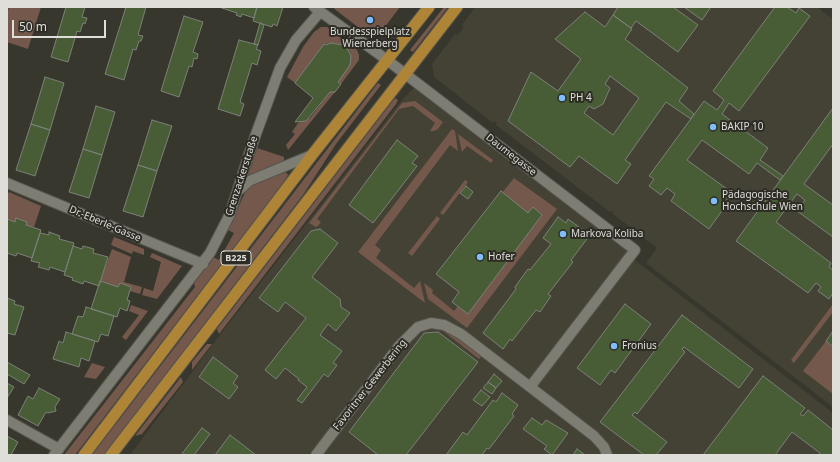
<!DOCTYPE html>
<meta charset="utf-8">
<style>
body{margin:0}
#map{position:relative;width:840px;height:462px;overflow:hidden;background:#37372e;font-family:"Noto Sans",sans-serif}
canvas{display:block}
.frame{position:absolute;inset:0;border:8px solid #dfded9;pointer-events:none}
.scale{position:absolute;left:12px;top:20px;width:94px;height:18px;box-sizing:border-box;border:2px solid #dfded9;border-top:0;padding-left:5px;font-size:12px;line-height:14px;white-space:nowrap;color:#dfded9;-webkit-text-stroke:3px #2d2c25;paint-order:stroke}
</style>
<div id="map">
<canvas width="840" height="462"></canvas>
<div class="frame"></div>
<div class="scale">50 m</div>
</div>
<script>
const context = document.querySelector('canvas').getContext('2d');
context.lineJoin = 'round';
function fillPath(path, color) {
  context.fillStyle = color;
  context.fill(path, 'evenodd');
}
function toPath(rows) {
  const path = new Path2D();
  for (const r of rows) {
    path.moveTo(r[0], r[1]);
    for (let i = 2; i < r.length; i += 2) path.lineTo(r[i], r[i + 1]);
  }
  return path;
}
function strokePath(path, color, width, dash) {
  context.strokeStyle = color;
  context.lineWidth = width;
  context.lineCap = dash ? 'butt' : 'round';
  context.setLineDash(dash || []);
  context.stroke(path);
}
function drawText(font, color, halo, rows, align = 'center') {
  context.font = font + ' "Noto Sans",sans-serif';
  context.lineWidth = 4;
  context.setLineDash([]);
  context.textBaseline = 'middle';
  context.strokeStyle = halo;
  context.fillStyle = color;
  for (const [text, x, y, turn = 0] of rows) {
    context.save();
    context.translate(x, y);
    context.rotate((+turn || 0) * Math.PI / 180);
    context.textAlign = isNaN(turn) ? turn : align;
    if (halo) context.strokeText(text, 0, 0);
    context.fillText(text, 0, 0);
    context.restore();
  }
}
fillPath(toPath([
 [475,7,817,7,833,19,833,407,646,263,657,248,613,214,614,213,612,211,610,212,496,125,497,123,495,121,493,123,434,77,432,64,455,34,458,35,464,27,462,25],
 [418,84,635,250,631,257,833,413,833,455,130,455,216,340,402,100]
]), '#444234');
fillPath(toPath([
 [9,7,41,7,28,49,7,42,7,13],
 [332,7,400,7,381,32,368,35],
 [444,7,448,7,413,52,410,50],
 [321,27,327,27,357,50,359,55,359,60,341,84,338,82,351,61,350,52,343,45,335,43,324,44,295,83,287,77,303,47,314,32],
 [378,83,381,85,336,144,303,195,104,455,92,455],
 [330,92,335,92,288,150,286,145,295,134,292,132,298,123,310,118],
 [395,98,398,100,396,104,219,334,217,329],
 [415,101,443,122,438,129,434,131,430,131,435,123,413,106,399,109,317,219,321,222,318,226,316,227,309,223,402,103],
 [452,129,455,131,458,151,450,145,375,245,381,250,376,258,414,288,420,281,425,303,358,252],
 [458,134,493,160,491,163,467,146,462,152],
 [257,148,284,157,284,161,248,176],
 [286,172,288,175,282,185,75,455,64,455,195,287,194,283,213,257,219,260,234,233,228,230,247,188,258,181],
 [514,178,557,209,467,328,428,299,424,283,433,290,432,293,454,311,458,306,468,314,542,215,533,207,528,213,502,193],
 [465,180,468,182,443,215,440,213],
 [9,192,41,206,34,227,26,225,26,222,17,219,15,222,7,219,7,195],
 [437,216,440,219,412,256,408,253],
 [114,237,144,249,144,255,133,251,132,254,111,245],
 [112,249,131,257,124,282,142,287,140,294,130,291,131,287,120,283,118,287,100,281],
 [152,253,182,266,157,299,142,295,144,288,153,291,161,262,150,257],
 [833,304,833,312,794,363,791,360],
 [131,305,148,311,126,340,122,337,139,315,129,311],
 [442,330,450,331,482,355,479,359],
 [826,341,833,347,833,394,803,371],
 [207,344,212,344,192,370,192,362],
 [92,363,105,367,96,379,84,377],
 [181,377,183,382,142,434,135,436]
]), '#75584c');
const building = toPath([
 [66,7,85,7,82,17,87,18,85,24,83,23,80,32,77,31,68,62,51,57,66,7],
 [126,7,146,7,138,35,143,36,141,41,139,41,136,50,133,49,124,80,105,74,126,7],
 [219,7,257,7,254,18,242,14,241,17,236,15,237,13,219,7],
 [257,7,283,7,277,26,273,24,272,27,253,21,257,7],
 [618,7,673,7,698,25,678,52,636,21,631,28,613,15,618,7],
 [684,7,711,7,702,20,684,7],
 [775,7,787,7,796,13,799,8,810,16,739,111,729,103,722,114,768,148,760,160,783,176,780,180,757,163,749,174,702,140,687,160,734,194,709,229,671,201,675,194,667,188,661,195,649,186,654,179,649,176,704,101,717,110,724,100,713,91,775,7],
 [585,12,605,27,613,15,632,29,625,39,688,88,679,101,694,114,691,119,666,102,625,160,631,164,617,184,579,156,570,167,508,121,531,72,558,91,581,59,555,39,585,12],
 [610,76,639,98,613,135,584,113,589,106,594,109,603,104,610,88,605,84,610,76],
 [184,16,203,22,193,52,198,54,197,59,194,58,192,67,189,66,179,97,161,91,184,16],
 [260,23,264,25,258,45,254,44,260,23],
 [239,40,258,45,256,49,261,51,257,65,252,63,240,102,244,104,240,116,218,109,239,40],
 [331,43,343,45,347,48,351,56,350,65,338,82,341,84,335,92,330,92,306,121,295,122,313,98,295,83,324,44,326,45,331,43],
 [45,77,64,83,50,130,31,124,45,77],
 [96,106,115,112,102,155,83,149,96,106],
 [833,108,833,144,804,184,833,205,833,237,797,211,805,200,797,194,776,222,831,263,829,267,833,270,833,293,829,299,818,291,821,287,816,283,808,293,736,241,833,108],
 [152,120,172,126,157,171,138,165,152,120],
 [31,124,50,130,35,176,16,170,31,124],
 [397,140,418,156,412,163,417,166,373,223,349,205,397,140],
 [83,149,102,155,89,198,69,192,83,149],
 [138,165,157,171,143,217,123,211,138,165],
 [466,186,473,192,468,199,460,193,466,186],
 [501,191,528,213,533,207,542,215,468,314,452,302,459,292,436,274,501,191],
 [558,217,566,223,568,219,590,235,571,260,573,262,548,294,551,296,540,312,536,310,512,341,510,339,503,349,483,333,516,289,515,287,528,269,530,270,551,244,543,238,558,217],
 [16,218,27,222,26,225,41,230,32,258,17,253,16,256,7,253,7,219,15,222,16,218],
 [320,229,338,243,312,277,340,299,341,307,350,313,336,331,328,324,320,335,342,351,333,363,337,365,328,377,324,374,302,403,297,400,307,387,298,380,299,379,285,368,276,379,265,370,306,318,285,302,278,312,259,298,311,231,320,229],
 [49,232,60,236,59,239,74,243,65,272,50,267,49,270,38,267,40,263,31,261,40,233,49,235,49,232],
 [73,246,82,249,83,246,94,249,93,253,108,257,99,286,84,281,83,284,72,280,73,278,64,275,73,246],
 [100,281,118,287,120,283,131,287,127,300,130,301,127,311,120,308,117,317,91,309,100,281],
 [7,298,15,301,14,304,24,307,15,335,7,333,7,298],
 [625,304,651,324,615,373,611,370,600,385,577,368,625,304],
 [86,307,114,316,108,336,101,334,98,342,72,334,78,316,83,317,86,307],
 [682,315,753,369,739,388,684,347,682,349,685,352,637,414,635,412,632,415,667,442,656,455,644,455,600,422,682,315],
 [833,331,833,347,826,341,833,331],
 [66,332,95,341,89,361,81,358,79,367,53,359,59,341,63,343,66,332],
 [438,332,478,362,406,455,378,455,349,432,424,333,438,332],
 [213,357,238,376,233,383,238,387,229,399,199,377,213,357],
 [7,362,30,375,24,384,7,374,7,362],
 [494,374,502,381,496,388,488,382,494,374],
 [763,376,805,408,800,414,803,416,808,410,833,430,833,455,819,455,820,453,792,432,775,455,703,455,763,376],
 [488,382,496,388,492,394,483,388,488,382],
 [7,383,14,387,7,398,7,383],
 [39,388,60,399,55,407,56,411,48,413,46,412,38,426,18,415,28,396,33,399,39,388],
 [481,390,490,397,482,406,473,400,481,390],
 [502,393,518,405,512,414,514,416,489,449,487,448,482,455,446,455,463,432,467,435,493,400,496,402,502,393],
 [532,418,542,425,546,420,568,433,552,455,544,449,547,446,523,429,532,418],
 [202,428,210,434,194,455,181,455,202,428],
 [230,435,256,455,215,455,230,435],
 [7,436,18,442,11,455,7,455,7,436],
 [577,449,585,455,573,455,577,449]
]);
fillPath(building, '#485d36');
strokePath(building, '#7c8179', 1);
const minor = toPath([
 [314,7,387,60,635,250,530,387],
 [7,183,203,264],
 [239,190,249,181,312,155],
 [7,420,59,449],
 [54,455,210,253,230,214,252,145,280,68,296,40,320,12],
 [316,455,399,346,418,327,431,323,444,325,461,334,594,436,604,447,607,455]
]);
const primary = toPath([
 [84,455,312,155,429,7],
 [111,455,457,7]
]);
strokePath(minor, '#55544d', 12);
strokePath(primary, '#55544d', 13);
strokePath(minor, '#7e7d74', 10);
strokePath(primary, '#ae8436', 11);
for (const [x, y, r, color] of [
 [370,20,4,"#80bdfa"],
 [562,98,4,"#80bdfa"],
 [713,127,4,"#80bdfa"],
 [714,201,4,"#80bdfa"],
 [563,234,4,"#80bdfa"],
 [480,257,4,"#80bdfa"],
 [614,346,4,"#80bdfa"]
]) {
  const dot = new Path2D();
  dot.arc(x, y, r, 0, 2 * Math.PI);
  context.fillStyle = color;
  context.fill(dot);
  strokePath(dot, '#2d2c25', 1.5);
}
for (const [x, y, w] of [
 [236,258,30]
]) {
  const box = new Path2D();
  box.roundRect(x - w / 2, y - 7, w, 14, 3);
  context.fillStyle = '#2d2c25';
  context.fill(box);
  strokePath(box, '#dfded9', 1);
}
drawText('bold 9px', '#dfded9', null, [
 ["B225",236,258]
]);
drawText('10px', '#dfded9', '#2d2c25', [
 ["Bundesspielplatz",370,32,"center"],
 ["Wienerberg",370,44,"center"],
 ["PH 4",570,98],
 ["BAKIP 10",721,127],
 ["Pädagogische",722,195],
 ["Hochschule Wien",722,207],
 ["Markova Koliba",571,234],
 ["Hofer",488,257],
 ["Fronius",622,346]
], 'left');
drawText('10px', '#dfded9', '#2d2c25', [
 ["Daumegasse",511,155,38],
 ["Grenzackerstraße",242,176,-72],
 ["Dr.-Eberle-Gasse",105,224,23],
 ["Favoritner Gewerbering",370,385,-52]
]);
</script>
